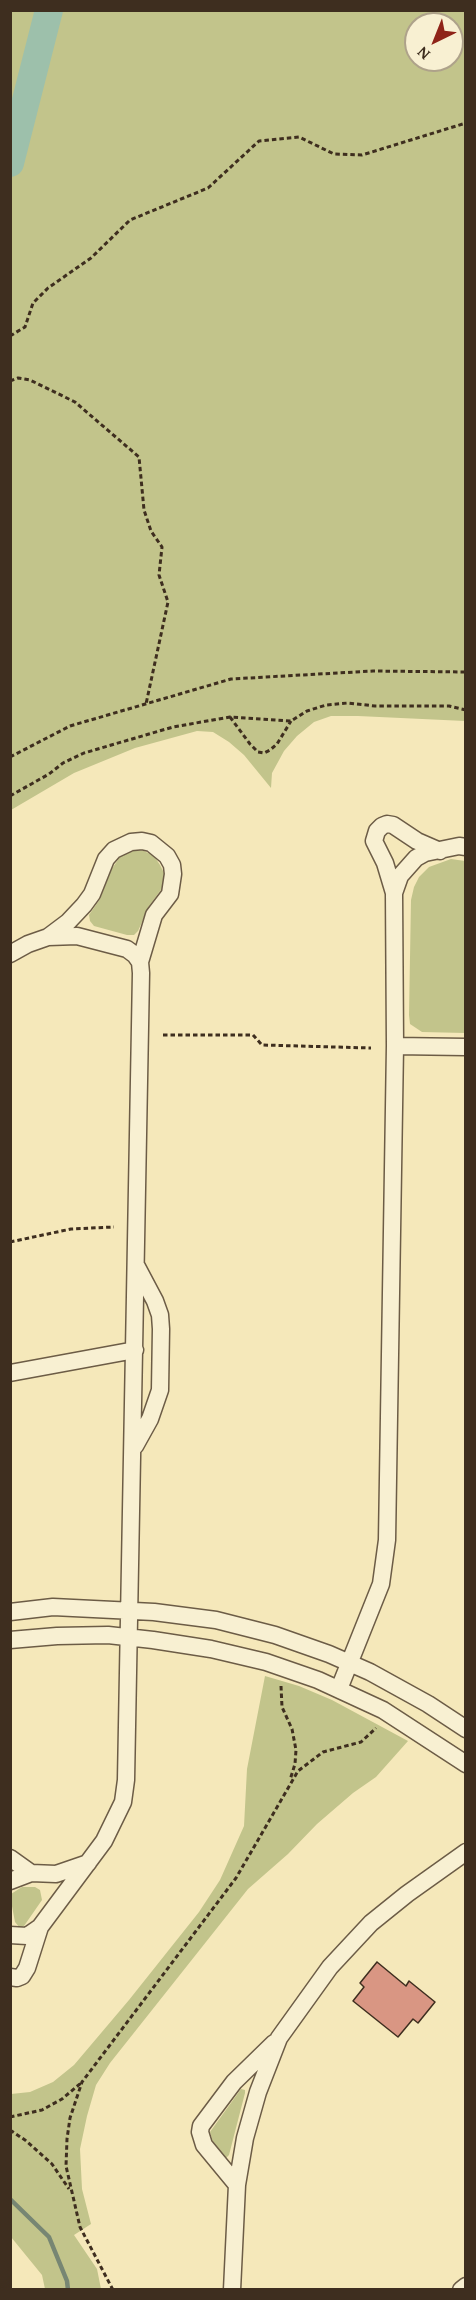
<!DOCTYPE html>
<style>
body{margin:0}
#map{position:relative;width:476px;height:2300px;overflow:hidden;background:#f5e8ba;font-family:"Gentium Book Plus",serif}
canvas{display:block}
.frame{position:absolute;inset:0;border:12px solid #3e2e1f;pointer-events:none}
.north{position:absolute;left:404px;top:12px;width:60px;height:60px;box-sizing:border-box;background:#f8f0d2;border:2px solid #aea28a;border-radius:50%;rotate:223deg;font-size:16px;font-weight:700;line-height:24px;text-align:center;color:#3e2e1f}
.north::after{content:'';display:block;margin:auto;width:21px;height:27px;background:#8f2418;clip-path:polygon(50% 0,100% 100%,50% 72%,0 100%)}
</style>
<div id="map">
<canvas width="476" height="2300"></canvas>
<div class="frame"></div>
<div class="north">N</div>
</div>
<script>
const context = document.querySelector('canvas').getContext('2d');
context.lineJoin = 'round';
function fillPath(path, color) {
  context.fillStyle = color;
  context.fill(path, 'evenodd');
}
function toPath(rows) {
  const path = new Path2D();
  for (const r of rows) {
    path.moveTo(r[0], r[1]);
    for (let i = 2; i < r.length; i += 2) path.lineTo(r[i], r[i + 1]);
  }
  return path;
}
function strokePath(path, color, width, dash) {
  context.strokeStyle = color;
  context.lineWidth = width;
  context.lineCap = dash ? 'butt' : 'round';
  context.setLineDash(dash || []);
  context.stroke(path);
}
fillPath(toPath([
 [10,11,465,11,465,721,358,716,331,716,314,722,297,736,284,751,272,773,271,788,244,755,229,742,213,732,197,731,135,748,74,773,11,810],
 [416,24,452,24,452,60,416,60],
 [135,850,144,851,154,856,160,865,164,873,163,887,149,906,138,931,134,935,127,935,94,926,90,921,89,915,100,899,111,870,120,857],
 [451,859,465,861,465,1033,422,1032,410,1024,409,1015,411,900,414,887,419,877,429,867],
 [265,1676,299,1686,332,1700,408,1741,376,1777,353,1793,317,1824,288,1854,248,1889,110,2063,96,2085,87,2116,80,2149,82,2189,91,2224,74,2235,97,2269,101,2289,45,2289,42,2275,11,2237,11,2094,30,2092,53,2082,74,2065,129,2000,199,1912,220,1880,244,1826,247,1769],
 [22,1887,35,1887,40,1890,42,1900,24,1926,20,1928,15,1922,11,1901,11,1894],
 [241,2089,245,2090,245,2093,229,2155,226,2158,213,2142,210,2132]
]), '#c2c48b');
strokePath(toPath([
 [10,2199,49,2237,67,2281,68,2290]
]), '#778673', 4.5);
strokePath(toPath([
 [10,163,49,10]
]), '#9dc0ab', 28);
const building = toPath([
 [377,1962,406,1986,409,1981,435,2002,418,2023,413,2019,398,2037,353,2001,364,1987,360,1983,377,1962]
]);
fillPath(building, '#d99683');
strokePath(building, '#3e2e1f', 1.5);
const minor = toPath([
 [394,893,385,863,374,841,377,831,382,826,387,824,393,825,417,841,440,851],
 [48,937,68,922,84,905,92,894,106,859,114,850,131,842,142,841,151,843,167,856,172,865,173,874,170,894,154,915,140,962],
 [10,954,28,944,48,937,77,936,127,949,135,955,140,962,141,973,126,1780,123,1802,104,1841,40,1927,27,1968,22,1976,17,1978,10,1977],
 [395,1046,466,1047],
 [10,1373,135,1350],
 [135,1446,150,1419,160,1390,161,1329,160,1315,155,1301,137,1267],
 [10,1612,53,1607,154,1612,216,1620,275,1635,329,1654,370,1672,428,1704,466,1729],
 [10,1640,57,1636,108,1635,153,1640,211,1649,266,1662,318,1680,383,1710,466,1764],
 [339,1689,381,1584,387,1540,395,1046,394,893,400,876,416,858,425,853,459,846,466,847],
 [10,1858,31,1873,56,1874,88,1863],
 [10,1881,31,1873],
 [10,1935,27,1936,40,1927],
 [237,2185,204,2145,200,2132,201,2126,234,2082,274,2043],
 [232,2290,237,2185,245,2138,258,2092,279,2038,330,1967,371,1923,407,1894,466,1852],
 [461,2290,466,2286]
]);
strokePath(minor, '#6c5c46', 19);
strokePath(toPath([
 [10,336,25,327,33,303,48,288,91,258,130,220,208,188,259,141,299,137,334,154,362,155,466,123],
 [10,381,18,378,30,380,75,402,139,457,144,510,151,531,162,547,159,575,168,602,146,704],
 [230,717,250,744,258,752,264,753,270,750,277,744,291,721],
 [10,757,70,726,231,679,373,671,466,672],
 [10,796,49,774,63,763,84,753,173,727,230,717,291,721,307,711,326,705,348,703,375,706,449,706,466,710],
 [163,1035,253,1035,262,1045,371,1048],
 [10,1242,71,1229,114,1227],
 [281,1686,282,1707,292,1729,296,1750,295,1764,290,1780],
 [10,2117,42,2110,62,2099,81,2083],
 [10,2130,25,2140,52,2164,69,2189],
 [113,2290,80,2227,66,2166,67,2139,70,2118,82,2082,236,1878,298,1771,323,1752,361,1742,376,1728]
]), '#3e2e1f', 3, [4.5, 3]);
strokePath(minor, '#f8f0d2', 16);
</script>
